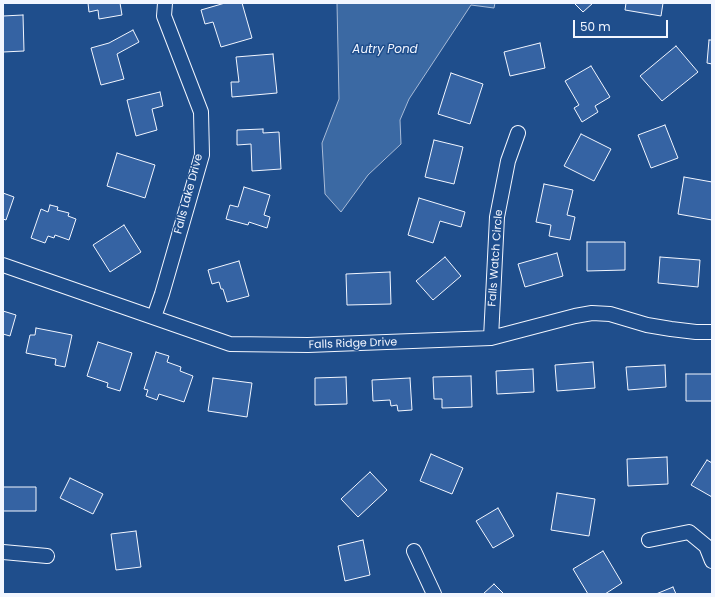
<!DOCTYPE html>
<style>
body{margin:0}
#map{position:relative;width:715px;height:597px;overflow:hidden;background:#1f4e8c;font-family:Poppins,sans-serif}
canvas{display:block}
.frame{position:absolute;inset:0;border:4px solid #f2f6ff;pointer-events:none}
.scale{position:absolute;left:573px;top:20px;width:95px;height:18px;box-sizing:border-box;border:2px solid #f2f6ff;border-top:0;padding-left:5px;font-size:12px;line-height:14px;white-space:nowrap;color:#f2f6ff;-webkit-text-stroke:3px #1f4e8c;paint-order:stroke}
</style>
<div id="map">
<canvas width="715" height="597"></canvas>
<div class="frame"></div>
<div class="scale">50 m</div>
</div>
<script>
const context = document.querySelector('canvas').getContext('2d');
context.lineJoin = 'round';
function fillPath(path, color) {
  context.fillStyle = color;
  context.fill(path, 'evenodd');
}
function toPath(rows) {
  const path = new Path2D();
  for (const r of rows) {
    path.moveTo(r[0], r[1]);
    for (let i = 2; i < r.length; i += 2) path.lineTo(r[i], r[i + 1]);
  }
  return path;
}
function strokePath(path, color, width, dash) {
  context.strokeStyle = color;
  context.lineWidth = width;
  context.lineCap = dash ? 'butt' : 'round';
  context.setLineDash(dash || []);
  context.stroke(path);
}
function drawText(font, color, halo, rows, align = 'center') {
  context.font = font + ' Poppins,sans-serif';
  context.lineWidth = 3;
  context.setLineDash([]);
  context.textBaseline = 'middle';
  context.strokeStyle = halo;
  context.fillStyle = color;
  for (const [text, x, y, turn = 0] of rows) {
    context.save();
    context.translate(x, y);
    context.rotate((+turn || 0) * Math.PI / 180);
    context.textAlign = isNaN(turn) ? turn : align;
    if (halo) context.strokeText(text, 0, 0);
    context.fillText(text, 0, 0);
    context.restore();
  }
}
const water = toPath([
 [337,3,495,3,494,8,471,5,409,99,400,120,401,144,368,175,341,212,325,194,322,143,339,99,337,3]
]);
fillPath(water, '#3b69a3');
strokePath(water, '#a8bbd7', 1);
const building = toPath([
 [88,3,120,3,122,15,99,19,98,10,89,12,88,3],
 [225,3,242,3,252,38,221,47,213,22,205,24,201,10,225,3],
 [574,3,593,3,583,12,574,3],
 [626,3,663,3,661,16,625,10,626,3],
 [23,15,24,51,3,52,3,16,23,15],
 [133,30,139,42,117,54,124,79,101,85,91,48,109,43,133,30],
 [709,40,712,40,712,64,707,63,709,40],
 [540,43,545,68,510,76,504,52,540,43],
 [676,46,698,72,662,101,640,76,676,46],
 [273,54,277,93,232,97,231,82,239,82,236,57,273,54],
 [591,66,610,97,595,106,598,112,582,122,574,108,579,105,565,81,591,66],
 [451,73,483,84,470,124,438,114,451,73],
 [160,92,163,106,152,109,157,130,136,136,127,100,160,92],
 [665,125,678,158,651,168,638,135,665,125],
 [263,129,263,133,279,132,281,169,252,171,251,144,237,145,237,130,263,129],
 [581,134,611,149,594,181,564,166,581,134],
 [434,140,463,147,454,184,425,177,434,140],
 [117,153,155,165,145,198,107,186,117,153],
 [684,177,712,182,712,220,678,214,684,177],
 [544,184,573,190,567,215,575,217,570,240,549,236,551,225,536,222,544,184],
 [244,187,270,195,264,215,270,217,267,228,249,222,248,225,226,219,230,205,238,207,244,187],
 [3,193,14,197,6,220,3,219,3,193],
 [419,198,465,212,461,227,440,221,433,243,408,235,419,198],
 [50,205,58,207,57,210,69,213,68,216,76,219,69,240,55,235,54,238,48,236,45,243,31,238,41,209,48,212,50,205],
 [124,225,141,252,110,272,93,245,124,225],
 [587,242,625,242,625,270,587,271,587,242],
 [557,253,563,276,525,287,518,264,557,253],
 [445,257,461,276,433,300,416,281,445,257],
 [660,257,700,260,698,287,658,283,660,257],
 [239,261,249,296,227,302,223,289,221,289,219,282,212,284,208,270,239,261],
 [390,272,391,304,347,305,346,274,390,272],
 [3,311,16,315,10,336,3,334,3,311],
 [36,328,72,335,65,367,55,365,56,359,26,353,30,335,35,335,36,328],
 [98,342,132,353,120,391,107,387,108,383,87,376,98,342],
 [156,352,169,356,167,362,181,367,180,371,193,376,184,402,159,394,157,400,146,396,148,390,144,389,156,352],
 [593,362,595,388,557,391,555,365,593,362],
 [665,365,666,387,628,390,626,367,665,365],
 [533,369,534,392,497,394,496,371,533,369],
 [686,374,712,374,712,401,686,401,686,374],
 [471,376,472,407,442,408,442,399,434,399,433,377,471,376],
 [346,377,347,404,315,405,315,378,346,377],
 [213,378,252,383,247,417,208,411,213,378],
 [410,378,412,410,398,411,397,405,391,406,390,400,373,401,372,380,410,378],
 [431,454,463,468,452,494,420,481,431,454],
 [667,457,668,484,628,486,627,459,667,457],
 [707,460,712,463,712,497,691,485,707,460],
 [370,472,387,490,358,517,341,499,370,472],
 [70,478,103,494,93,514,60,498,70,478],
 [3,487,36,487,36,511,3,511,3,487],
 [557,493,595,499,589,536,551,530,557,493],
 [498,508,514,536,493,548,476,521,498,508],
 [136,531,141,567,116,570,111,534,136,531],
 [363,540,370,575,345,581,338,546,363,540],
 [603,551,622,583,605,594,588,594,573,569,603,551],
 [494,584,504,594,483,594,494,584],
 [673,587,676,594,656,594,673,587]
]);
fillPath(building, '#3563a3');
strokePath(building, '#f2f6ff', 1);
const minor = toPath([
 [3,265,230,344,308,345,491,338,575,316,592,313,610,314,647,325,671,329,696,332,712,332],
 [154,317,162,294,202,155,201,112,164,16,165,3],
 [491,338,497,217,508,161,518,133],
 [649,540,689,532,706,546,712,561],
 [414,551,434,594],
 [3,552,47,556]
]);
strokePath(minor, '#f2f6ff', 16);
strokePath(minor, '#1f4e8c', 14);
drawText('11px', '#f2f6ff', '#1f4e8c', [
 ["Falls Lake Drive",189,194,-75],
 ["Falls Watch Circle",496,258,-86],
 ["Falls Ridge Drive",353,344,-2]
]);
drawText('italic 12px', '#f2f6ff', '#1f4e8c', [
 ["Autry Pond",385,50]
]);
</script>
